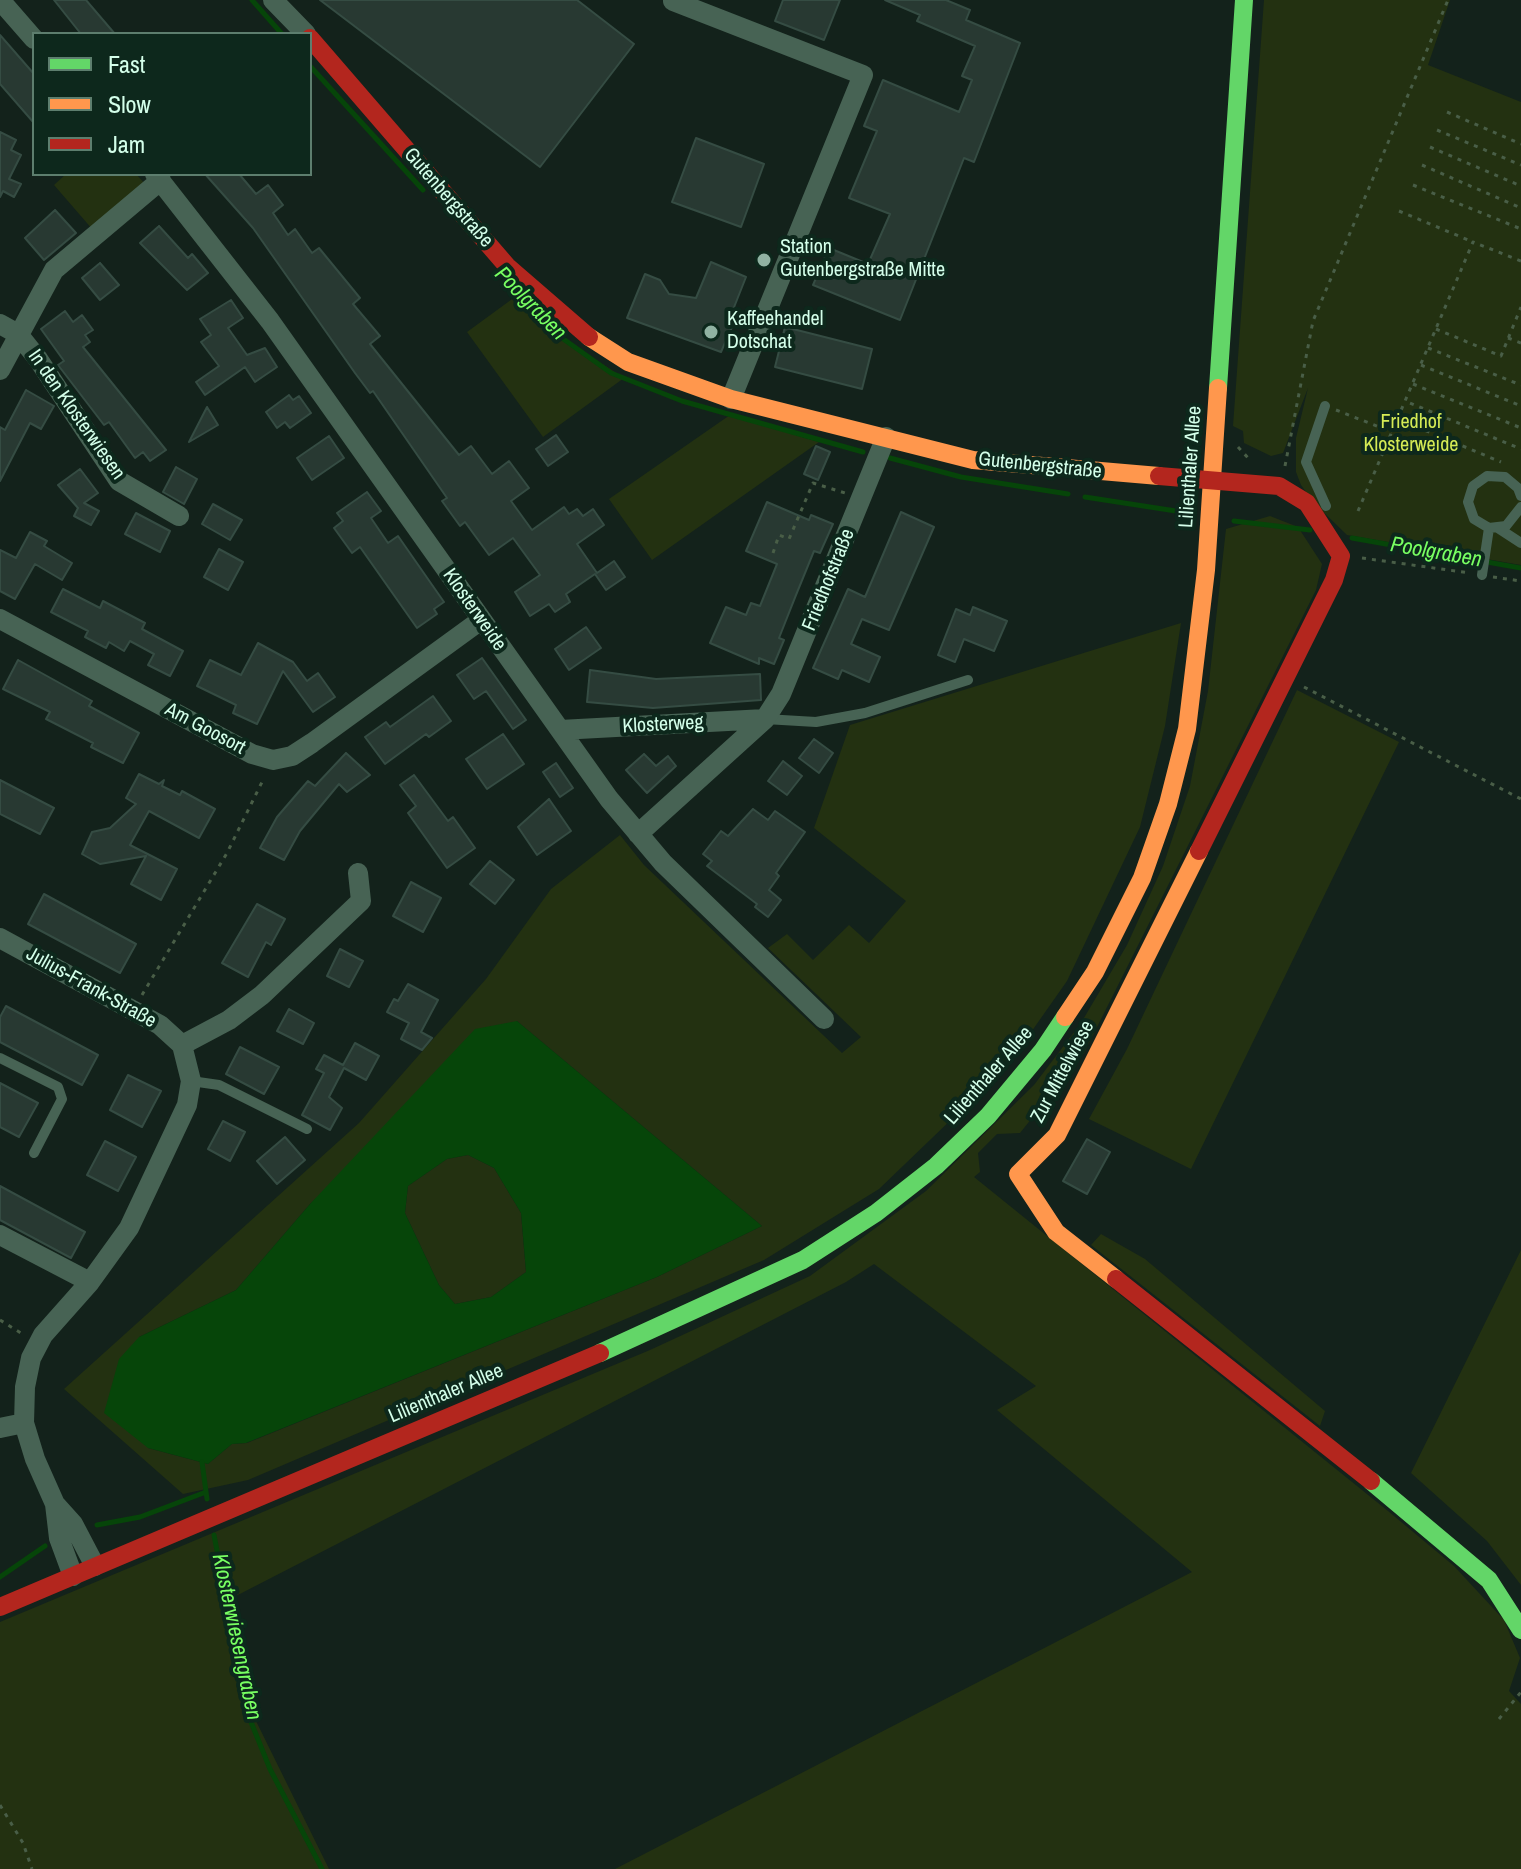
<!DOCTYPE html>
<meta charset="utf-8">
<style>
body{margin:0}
#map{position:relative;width:1521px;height:1869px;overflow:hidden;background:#13221b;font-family:"Archivo Narrow",sans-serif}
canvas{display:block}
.legend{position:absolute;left:32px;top:32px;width:280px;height:144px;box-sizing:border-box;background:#0d281c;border:2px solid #5d7e6e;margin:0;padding:10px 14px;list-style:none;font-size:24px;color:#d4ffea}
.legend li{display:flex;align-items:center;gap:16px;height:40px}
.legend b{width:40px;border:2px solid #5d7e6e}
</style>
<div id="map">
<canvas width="1521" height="1869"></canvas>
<ul class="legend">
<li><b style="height:10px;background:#63d668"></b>Fast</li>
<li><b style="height:10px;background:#ff974d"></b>Slow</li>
<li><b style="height:10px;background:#b3261e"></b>Jam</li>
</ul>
</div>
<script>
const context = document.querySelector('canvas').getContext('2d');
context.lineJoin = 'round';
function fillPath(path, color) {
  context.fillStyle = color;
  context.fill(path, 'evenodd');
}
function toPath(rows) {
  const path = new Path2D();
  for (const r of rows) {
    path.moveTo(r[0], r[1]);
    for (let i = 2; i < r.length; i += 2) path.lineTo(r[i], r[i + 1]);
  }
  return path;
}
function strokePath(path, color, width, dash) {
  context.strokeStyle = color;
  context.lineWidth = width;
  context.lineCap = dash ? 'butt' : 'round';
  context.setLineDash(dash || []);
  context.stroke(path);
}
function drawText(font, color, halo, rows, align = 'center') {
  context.font = font + ' "Archivo Narrow",sans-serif';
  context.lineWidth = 8;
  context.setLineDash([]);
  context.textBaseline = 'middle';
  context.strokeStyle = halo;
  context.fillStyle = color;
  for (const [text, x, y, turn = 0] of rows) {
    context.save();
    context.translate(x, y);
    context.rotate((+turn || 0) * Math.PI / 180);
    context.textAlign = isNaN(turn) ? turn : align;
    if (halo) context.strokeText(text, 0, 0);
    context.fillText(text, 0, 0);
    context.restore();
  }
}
fillPath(toPath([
 [1264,0,1450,0,1428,65,1521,102,1521,565,1347,535,1314,503,1301,485,1296,472,1296,438,1308,388,1283,453,1271,456,1244,443,1243,431,1233,426],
 [66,174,136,174,146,185,93,230,54,185],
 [519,294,555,333,624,378,543,437,467,332],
 [730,415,819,442,652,560,609,499],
 [1270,516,1298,527,1322,564,1316,590,1084,1053,1020,1133,997,1134,978,1153,980,1172,974,1177,1388,1511,1454,1566,1504,1620,1520,1658,1509,1691,1521,1704,1521,1869,615,1869,1192,1572,997,1410,1036,1386,874,1264,846,1282,234,1597,256,1721,329,1869,0,1869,0,1622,650,1350,810,1276,926,1191,1034,1085,1081,1023,1127,945,1163,866,1190,786,1208,691,1226,529],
 [1181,623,1165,726,1140,827,1067,981,1008,1065,879,1189,764,1260,248,1480,183,1494,64,1389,359,1123,486,979,551,889,620,835,644,865,842,1053,861,1037,768,948,787,934,813,960,849,925,869,943,906,901,814,828,850,725],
 [517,1021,762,1226,657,1277,247,1443,232,1444,208,1464,148,1448,139,1337,236,1290,310,1204],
 [1297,690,1399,742,1191,1169,1089,1119,1127,1049],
 [468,1155,494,1168,521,1213,526,1272,491,1297,455,1304,439,1285,405,1213,408,1186,447,1159],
 [1101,1234,1145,1259,1325,1411,1320,1426,1091,1245],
 [1521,1250,1521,1585,1487,1541,1411,1473]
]), '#233111');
fillPath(toPath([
 [517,1021,762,1226,657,1277,246,1443,232,1444,208,1464,148,1448,104,1413,119,1359,139,1337,236,1290,310,1204,475,1029],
 [468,1155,494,1168,521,1213,526,1272,491,1297,455,1304,439,1285,405,1213,408,1186,447,1159]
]), '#064509');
strokePath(toPath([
 [252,0,282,34],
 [310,66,423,190],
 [524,300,555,333,611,373,682,401,863,452],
 [890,458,961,477,1068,494],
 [1085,497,1176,511],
 [1234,521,1310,530],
 [1352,538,1521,568],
 [202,1462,207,1499],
 [97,1525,140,1517,206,1492],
 [214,1535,249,1717,270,1769,322,1869],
 [0,1577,45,1546]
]), '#064509', 5);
const building = toPath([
 [54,0,86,0,115,34,81,34,54,0],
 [320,0,577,0,634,44,540,167,320,0],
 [783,0,840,0,824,40,775,21,783,0],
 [885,0,946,0,970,10,966,20,1020,43,974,162,964,158,900,320,813,285,829,248,868,264,890,214,849,198,877,131,864,126,883,80,959,112,972,80,962,76,975,46,917,21,920,15,885,0],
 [0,35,34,74,34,123,0,84,0,35],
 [0,132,16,140,11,150,21,155,9,179,21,184,14,197,3,191,0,197,0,132],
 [696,138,764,164,741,227,672,202,696,138],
 [205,174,239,174,256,194,268,185,283,205,273,213,288,235,295,229,312,253,319,248,360,298,353,304,380,336,370,344,459,455,471,446,492,474,509,461,529,488,511,501,532,530,564,507,569,514,577,509,583,516,593,509,604,525,577,544,597,573,614,561,625,577,606,590,595,574,566,594,570,602,555,612,549,604,530,616,515,592,540,575,513,538,489,555,465,522,460,526,442,501,447,498,373,391,370,393,355,373,253,228,205,174],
 [55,210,76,233,44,260,25,238,55,210],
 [159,226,188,258,192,254,208,273,187,290,140,243,159,226],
 [711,262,746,277,727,325,732,327,721,352,627,318,645,274,660,280,669,294,696,298,711,262],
 [100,263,119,285,100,300,82,278,100,263],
 [231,300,243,318,228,328,247,355,265,348,277,367,255,382,245,367,205,395,196,382,219,366,201,342,211,335,200,319,231,300],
 [65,311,73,322,82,315,93,330,85,335,90,342,83,347,166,450,150,461,143,452,135,458,109,422,104,425,58,365,64,361,41,329,65,311],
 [785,327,872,349,862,389,775,367,785,327],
 [26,390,54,406,41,429,30,423,0,481,0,427,5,430,26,390],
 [289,395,293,400,299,396,311,413,290,428,285,422,277,428,266,412,289,395],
 [207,407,218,425,189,442,207,407],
 [556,435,568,452,548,466,536,449,556,435],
 [329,436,344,458,312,480,297,458,329,436],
 [816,446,830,452,818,480,804,474,816,446],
 [176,467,197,479,184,504,163,492,176,467],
 [80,469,98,493,84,503,99,511,91,525,74,516,78,508,58,485,80,469],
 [367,492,381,511,371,518,388,543,398,536,444,602,434,609,437,614,417,628,360,547,352,553,334,528,343,521,337,513,367,492],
 [767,502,809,520,811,515,833,524,820,553,814,551,796,595,779,638,784,640,774,664,759,658,759,664,710,643,726,607,746,615,751,603,760,606,777,564,746,551,767,502],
 [213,504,242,520,230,540,202,524,213,504],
 [901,512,934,527,889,630,862,619,851,644,880,657,869,682,842,670,838,679,813,668,848,589,865,597,901,512],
 [136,513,170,531,160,552,125,534,136,513],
 [30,532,47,541,44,546,72,563,62,580,35,564,15,599,0,591,0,550,16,558,30,532],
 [219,549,243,562,228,590,204,577,219,549],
 [63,589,100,608,103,601,145,623,142,629,183,651,170,676,148,665,154,654,130,641,124,651,109,642,106,648,85,637,88,631,51,612,63,589],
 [973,607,1007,621,994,651,964,639,955,662,938,655,956,609,970,615,973,607],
 [586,627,601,648,569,670,555,649,586,627],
 [258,643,293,662,307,681,318,673,335,697,313,712,283,671,257,724,233,713,236,705,197,686,210,660,241,675,258,643],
 [482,658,526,720,513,729,486,691,474,699,457,675,482,658],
 [18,660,92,701,89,706,139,733,123,763,91,747,93,743,46,719,50,712,3,689,18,660],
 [590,670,656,679,760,674,761,700,653,708,587,702,590,670],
 [433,696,451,721,429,737,426,734,385,764,365,737,386,722,390,727,433,696],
 [503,734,524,764,487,789,466,759,503,734],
 [814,739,833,753,819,773,799,758,814,739],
 [346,753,370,775,347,792,339,784,300,831,284,860,260,848,277,817,308,781,315,786,346,753],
 [644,754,656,766,668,756,676,766,647,793,626,770,644,754],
 [783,761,802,776,787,795,768,781,783,761],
 [556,763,573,788,560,797,543,772,556,763],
 [139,774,159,784,164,780,162,786,180,795,182,791,215,809,199,838,149,811,130,845,177,869,161,900,131,884,146,856,100,864,82,854,92,832,110,828,136,804,126,798,139,774],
 [414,775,448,821,453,817,475,848,447,868,408,813,416,806,400,785,414,775],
 [0,780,54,808,40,834,0,814,0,780],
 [549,799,571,831,537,855,518,827,549,799],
 [753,809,768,820,775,811,805,832,776,873,779,876,769,890,781,900,768,917,755,907,757,904,707,866,712,861,703,854,721,831,728,836,753,809],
 [490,861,514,880,495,904,470,884,490,861],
 [411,882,441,898,423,932,393,916,411,882],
 [44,894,136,944,120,973,28,924,44,894],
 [257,904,285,919,271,945,266,942,248,977,222,963,257,904],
 [340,949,363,961,349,987,327,976,340,949],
 [408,984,438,1000,421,1032,432,1038,422,1050,401,1039,409,1023,387,1012,394,999,398,1001,408,984],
 [6,1006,98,1055,82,1085,0,1042,0,1017,6,1006],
 [289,1009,314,1023,303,1044,277,1031,289,1009],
 [355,1043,379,1056,366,1080,344,1068,329,1097,342,1108,330,1130,302,1115,324,1073,316,1069,324,1055,343,1065,355,1043],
 [240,1047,279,1067,264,1094,226,1074,240,1047],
 [128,1075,161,1091,142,1127,110,1110,128,1075],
 [0,1083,38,1103,19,1137,0,1127,0,1083],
 [223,1121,245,1132,230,1161,208,1149,223,1121],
 [285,1137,305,1160,277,1184,257,1161,285,1137],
 [1087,1139,1110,1152,1087,1194,1063,1181,1087,1139],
 [105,1141,136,1157,118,1191,87,1175,105,1141],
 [0,1186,85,1232,71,1258,0,1220,0,1186]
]);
fillPath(building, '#283932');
strokePath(building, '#354c43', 2);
strokePath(toPath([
 [1447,112,1521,144],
 [1437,130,1521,165],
 [1430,147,1521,186],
 [1422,165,1521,208],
 [1413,185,1521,229],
 [1399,211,1473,242],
 [1521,261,1473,242,1405,401,1521,449],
 [1436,329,1501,356,1521,307],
 [1508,338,1521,343],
 [1428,348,1521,385],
 [1421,365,1521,406],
 [1413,384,1521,428],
 [1336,410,1392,432],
 [1398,419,1501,462],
 [1238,447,1249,459],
 [1285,466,1313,321,1448,0],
 [1358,511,1405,401],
 [773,553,779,535,789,539,813,483,845,493],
 [1362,558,1470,573],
 [1493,577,1521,581],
 [1304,687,1521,799],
 [142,995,227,853,264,778],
 [0,1320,24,1335],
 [1499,1719,1521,1692],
 [0,1805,23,1843,32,1869]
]), '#495e47', 3, [4, 6]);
strokePath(toPath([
 [1325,406,1306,462,1326,506],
 [1521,496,1518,488,1505,477,1487,476,1473,486,1468,502,1474,519,1489,528,1506,526,1521,507],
 [1498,528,1521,543],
 [1482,575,1489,528],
 [765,719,816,722,865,713,968,680],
 [0,1058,58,1087,62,1099,34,1153],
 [191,1081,219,1085,307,1129]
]), '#476354', 10);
strokePath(toPath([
 [0,0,34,39],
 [273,0,306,34],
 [673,1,863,75,731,399],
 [155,174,270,321,609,799,663,863,824,1019],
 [0,324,18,334,38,359,119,481,179,516],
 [0,370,54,270,161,180],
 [0,619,252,754,273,760,292,756,312,743,481,620],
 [560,730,765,719],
 [638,834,765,719,781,694,886,437],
 [0,938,160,1025,182,1045,191,1081,187,1105,129,1228,90,1282,43,1335,31,1358,25,1387,24,1423,35,1459,55,1504,73,1524,95,1566],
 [182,1045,229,1020,262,995,361,901,358,873],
 [0,1235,90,1282],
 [0,1428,24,1423],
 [55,1504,59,1538,73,1576]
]), '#476354', 20);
strokePath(toPath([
 [1218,388,1244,0],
 [600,1353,803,1260,876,1213,936,1166,988,1116,1043,1050,1065,1017],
 [1371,1481,1489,1580,1521,1630]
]), '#63d668', 18);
strokePath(toPath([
 [589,337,628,362,731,399,973,460,1159,476],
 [1065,1017,1095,972,1142,878,1168,804,1187,729,1206,570,1218,388],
 [1116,1279,1056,1232,1018,1174,1057,1135,1199,851]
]), '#ff974d', 18);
strokePath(toPath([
 [310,38,507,266,589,337],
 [1159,476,1279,486,1307,503,1341,556,1334,580,1199,851],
 [1116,1279,1371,1481],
 [0,1607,600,1353]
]), '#b3261e', 18);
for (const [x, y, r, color] of [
 [764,260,8,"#90b2a2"],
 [711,332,8,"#90b2a2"]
]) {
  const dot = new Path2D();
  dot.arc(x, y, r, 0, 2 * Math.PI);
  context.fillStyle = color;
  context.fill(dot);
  strokePath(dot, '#0d281c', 3);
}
drawText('20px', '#d4ffea', '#0d281c', [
 ["Gutenbergstraße",448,198,49],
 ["In den Klosterwiesen",76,415,55],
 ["Gutenbergstraße",1040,466,6],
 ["Lilienthaler Allee",1191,467,-86],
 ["Friedhofstraße",829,580,-68],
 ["Klosterweide",474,610,55],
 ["Klosterweg",663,725,-3],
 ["Am Goosort",205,729,28],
 ["Julius-Frank-Straße",91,988,29],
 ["Zur Mittelwiese",1063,1072,-62],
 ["Lilienthaler Allee",989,1076,-49],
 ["Lilienthaler Allee",446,1394,-23]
]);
drawText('20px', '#d4ffea', '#0d281c', [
 ["Station",780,248],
 ["Gutenbergstraße Mitte",780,271],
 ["Kaffeehandel",727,320],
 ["Dotschat",727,343]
], 'left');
drawText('20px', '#d5eb55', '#0d281c', [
 ["Friedhof",1411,423],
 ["Klosterweide",1411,446]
]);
drawText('italic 22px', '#78ff62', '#0d281c', [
 ["Poolgraben",530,304,46],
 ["Poolgraben",1436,553,10],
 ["Klosterwiesengraben",236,1637,78]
]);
</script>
